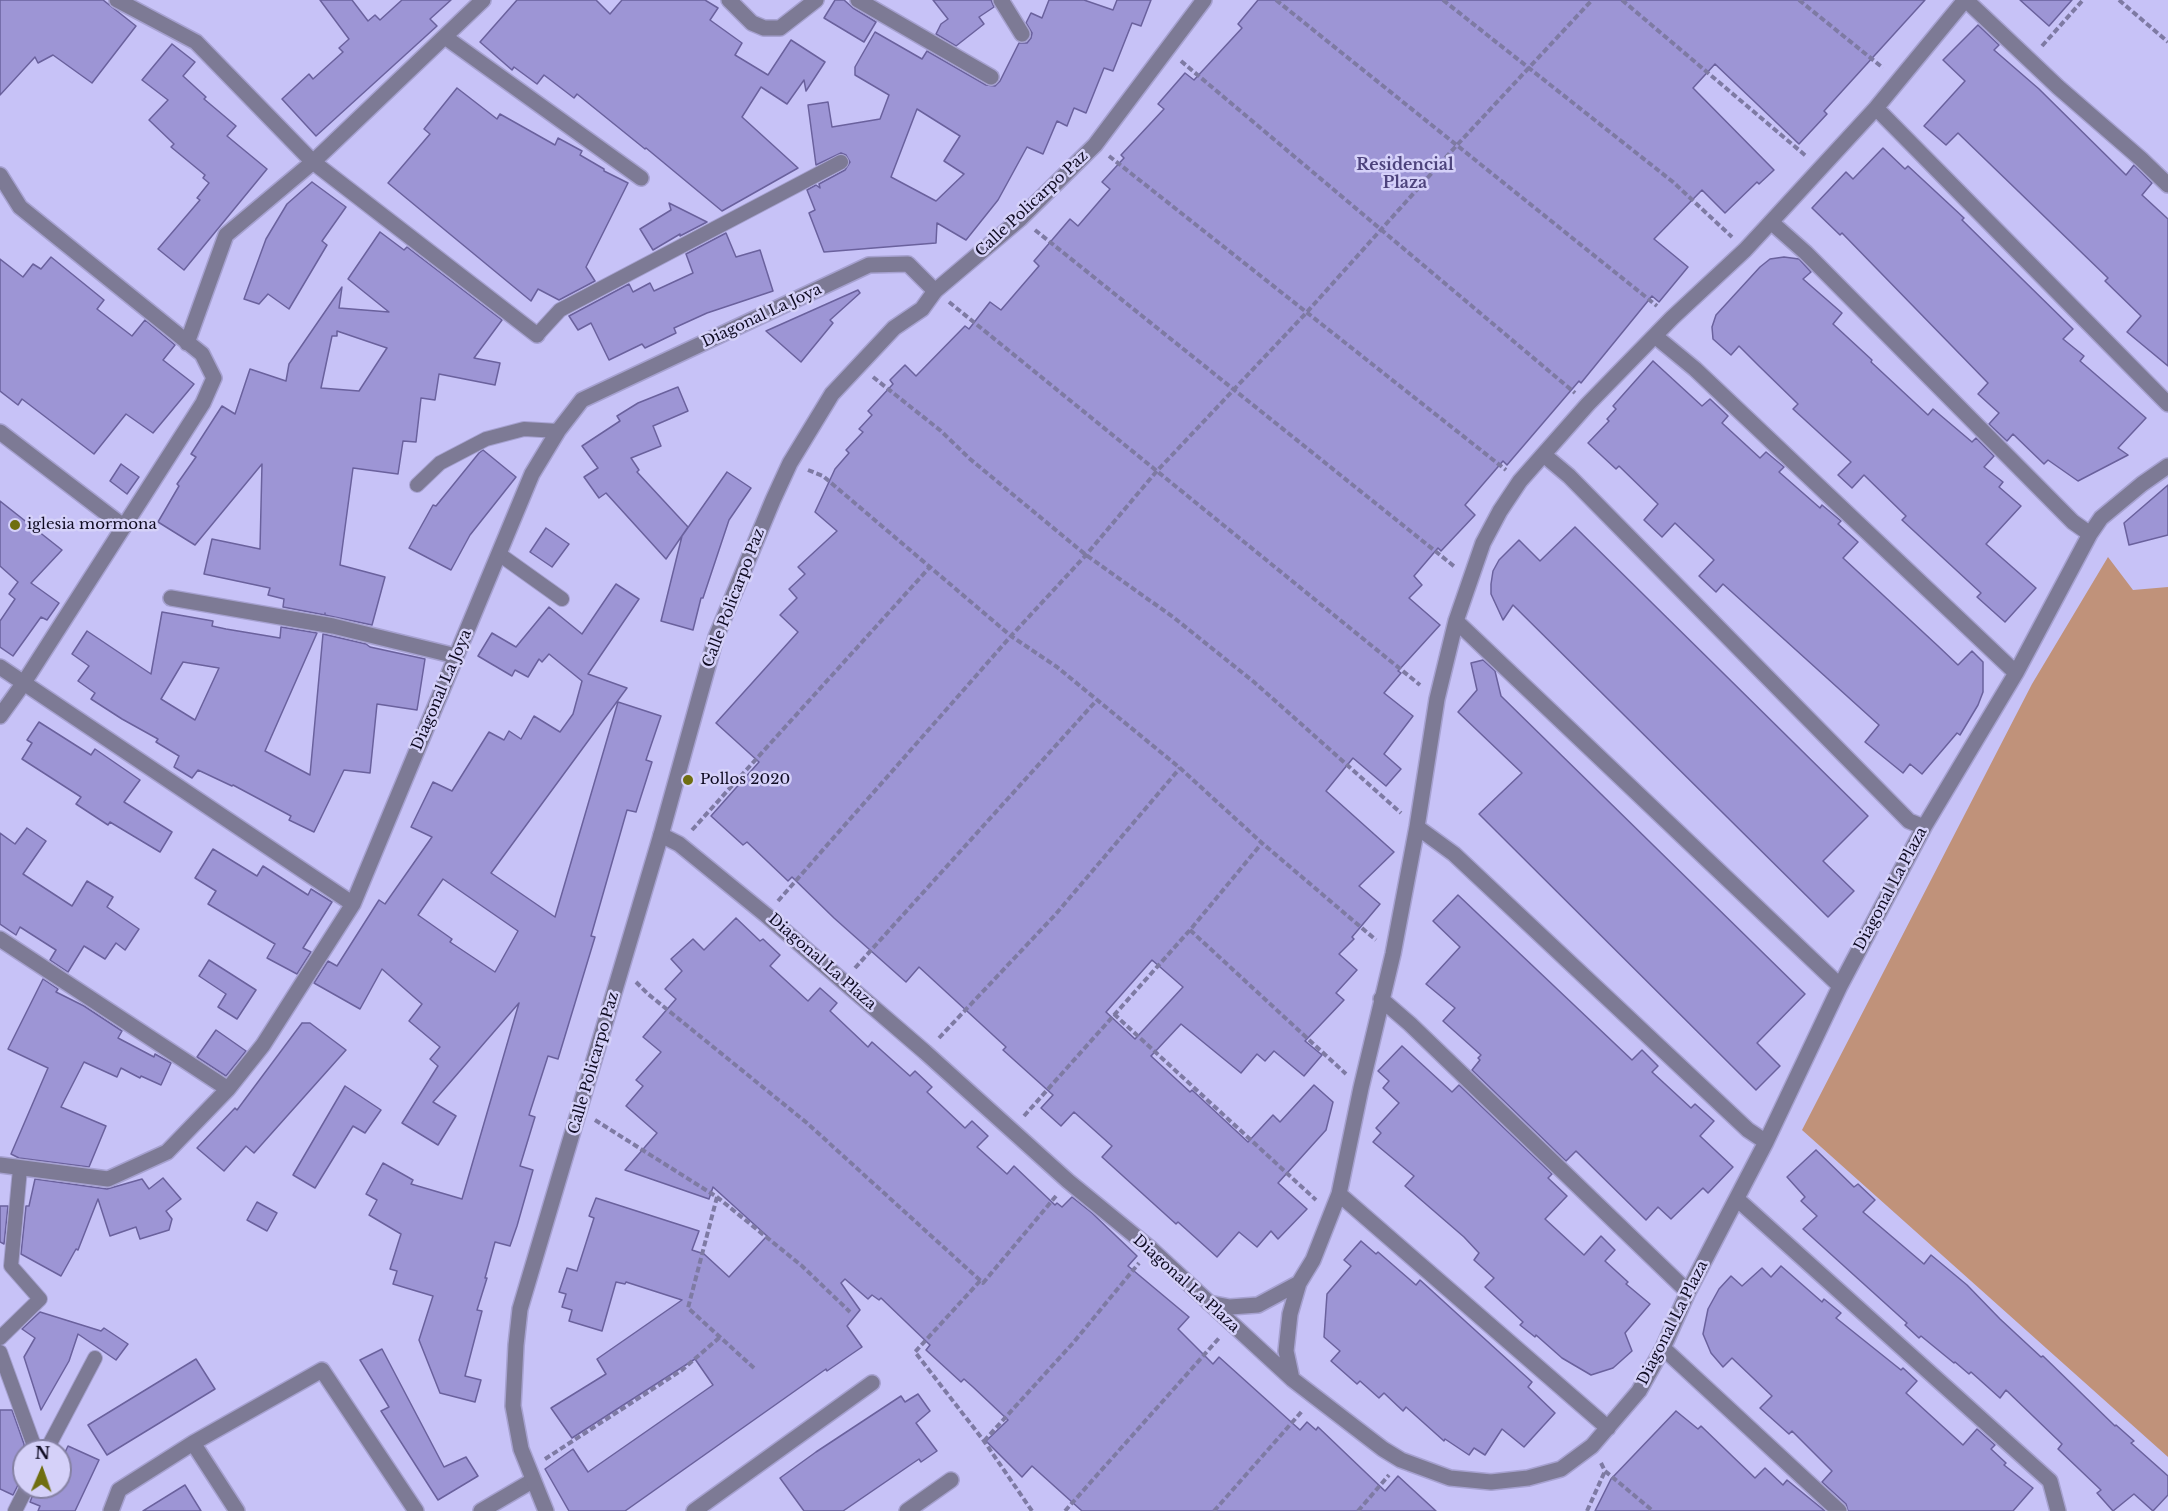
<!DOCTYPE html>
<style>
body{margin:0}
#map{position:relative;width:2168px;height:1511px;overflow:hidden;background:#c7c2f7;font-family:"Libre Baskerville",serif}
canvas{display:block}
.north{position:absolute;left:12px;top:1439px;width:60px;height:60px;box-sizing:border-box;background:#d5d1f9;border:2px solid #8581a3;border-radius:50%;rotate:2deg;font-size:16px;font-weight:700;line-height:24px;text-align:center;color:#0e0a21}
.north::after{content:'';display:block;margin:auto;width:21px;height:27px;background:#6f6e10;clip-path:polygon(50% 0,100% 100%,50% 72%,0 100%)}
</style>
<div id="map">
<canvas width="2168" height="1511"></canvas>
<div class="north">N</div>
</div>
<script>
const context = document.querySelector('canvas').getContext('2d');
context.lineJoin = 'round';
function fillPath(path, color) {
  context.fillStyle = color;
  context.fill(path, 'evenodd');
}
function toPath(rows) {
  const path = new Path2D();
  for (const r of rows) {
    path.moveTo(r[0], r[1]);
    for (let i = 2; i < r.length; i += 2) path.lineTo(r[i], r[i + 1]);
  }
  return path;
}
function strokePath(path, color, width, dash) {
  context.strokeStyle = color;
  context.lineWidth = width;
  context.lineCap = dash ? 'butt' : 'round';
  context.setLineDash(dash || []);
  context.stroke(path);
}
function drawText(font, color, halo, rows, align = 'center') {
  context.font = font + ' "Libre Baskerville",serif';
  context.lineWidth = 5;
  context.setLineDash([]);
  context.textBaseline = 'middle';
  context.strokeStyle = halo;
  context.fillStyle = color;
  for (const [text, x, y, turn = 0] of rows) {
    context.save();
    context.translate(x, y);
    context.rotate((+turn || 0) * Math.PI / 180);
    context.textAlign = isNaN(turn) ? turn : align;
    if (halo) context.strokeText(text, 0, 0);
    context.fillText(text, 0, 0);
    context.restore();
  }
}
fillPath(toPath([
 [2108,557,2133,590,2168,587,2168,1457,1802,1130,2032,684]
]), '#c0927a');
const building = toPath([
 [0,0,103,0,136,26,92,83,53,55,38,63,35,57,0,95,0,0],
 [320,0,352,0,368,21,375,15,380,20,402,0,451,0,430,19,437,26,316,136,282,99,309,74,313,79,343,52,339,48,349,39,320,0],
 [517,0,596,0,610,14,622,0,705,0,718,8,710,20,742,43,735,55,768,75,791,40,825,62,806,91,804,80,787,104,761,87,742,117,798,168,722,211,646,148,645,149,577,94,574,98,544,75,537,84,514,67,512,70,480,42,517,0],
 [835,0,844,0,853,8,876,22,864,42,824,18,835,0],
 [933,0,991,0,994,7,979,17,984,24,956,46,936,34,941,24,948,19,933,0],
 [1049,0,1084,0,1113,10,1117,0,1151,0,1141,26,1132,23,1113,71,1104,68,1086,113,1074,108,1067,126,1057,121,1043,154,1027,147,998,200,966,240,937,223,936,243,824,252,809,213,815,210,807,190,816,185,820,188,819,184,845,170,850,162,846,155,841,153,816,165,808,105,828,102,832,127,880,119,889,95,855,75,855,67,875,32,922,59,927,51,986,85,995,86,1000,81,1019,43,1027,43,1031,38,1032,33,1026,23,1031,13,1042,18,1049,0],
 [917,109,960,136,944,161,964,174,936,201,891,177,917,109],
 [1258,0,1925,0,1824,111,1827,114,1799,144,1715,64,1693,88,1774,170,1759,184,1757,182,1725,213,1702,190,1654,239,1688,267,1659,302,1652,296,1581,383,1579,381,1507,465,1503,461,1465,505,1475,515,1441,551,1438,548,1414,576,1422,585,1409,598,1440,625,1398,671,1401,673,1384,693,1413,716,1384,754,1401,769,1386,786,1353,758,1326,791,1394,852,1359,886,1380,904,1352,937,1354,939,1339,954,1357,970,1336,993,1344,1000,1305,1041,1322,1055,1304,1076,1274,1051,1265,1061,1257,1054,1241,1073,1181,1024,1151,1056,1190,1092,1192,1090,1248,1142,1273,1115,1280,1122,1314,1085,1333,1102,1326,1130,1278,1183,1307,1209,1278,1239,1271,1231,1257,1247,1239,1232,1217,1257,1178,1222,1176,1224,1102,1157,1112,1146,1074,1112,1061,1126,1041,1108,1053,1095,1003,1050,1006,1047,919,967,906,982,834,918,792,877,788,881,747,842,743,845,711,816,759,762,716,723,798,632,780,615,797,598,789,589,805,574,798,567,837,531,815,512,835,469,849,453,846,450,863,432,859,429,872,415,868,411,893,384,890,380,905,365,916,376,965,326,969,329,990,302,1001,310,1039,266,1034,261,1070,219,1078,226,1110,189,1102,182,1124,158,1121,155,1164,109,1158,104,1185,73,1194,80,1242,28,1238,24,1258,0],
 [1152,960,1183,987,1135,1039,1106,1012,1152,960],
 [2020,0,2072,0,2049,26,2020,0],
 [1978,25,1999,45,1994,50,2039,89,2126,175,2134,165,2152,183,2142,195,2168,219,2168,366,2127,332,2141,316,2105,281,2108,278,1958,133,1946,145,1924,126,1965,81,1943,60,1978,25],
 [172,44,195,62,183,76,206,97,204,99,236,126,227,136,267,169,184,270,158,249,200,200,197,198,209,183,203,178,205,175,171,147,174,144,149,120,168,100,142,80,172,44],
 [457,88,497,119,500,114,555,145,558,138,582,151,580,155,604,169,604,171,628,183,586,267,595,281,559,300,538,289,531,301,388,183,430,134,424,129,457,88],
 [1883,148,1905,169,1908,166,1964,218,1962,220,2073,329,2063,339,2084,356,2080,361,2146,418,2118,448,2128,455,2078,481,2048,460,2044,464,2013,434,2007,441,1989,424,1999,413,1978,394,1988,383,1842,233,1840,235,1812,208,1846,172,1853,179,1883,148],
 [312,182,346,207,322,241,327,245,289,309,268,294,259,304,244,299,266,239,287,204,312,182],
 [669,203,707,222,680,236,680,234,653,250,640,229,671,210,669,203],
 [380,232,404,250,407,247,502,320,474,358,500,363,495,385,439,374,435,400,421,398,416,442,403,441,398,474,353,468,340,565,385,577,372,625,325,615,325,613,325,615,283,607,284,599,268,595,270,588,204,574,212,539,260,549,262,464,195,545,158,522,179,486,177,484,196,457,191,454,222,406,235,414,250,369,286,381,289,364,342,287,339,308,389,312,348,279,380,232],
 [337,331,387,348,359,391,321,388,332,336,337,336,337,331],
 [726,233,736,257,760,250,773,291,707,313,674,328,676,333,645,348,642,344,609,360,591,323,578,330,569,316,629,284,633,292,650,283,654,291,693,273,686,254,726,233],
 [51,257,104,300,97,309,132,336,145,320,175,345,163,360,194,384,153,433,126,414,94,454,22,399,18,405,0,391,0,259,23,277,33,264,41,269,51,257],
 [1784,257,1799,259,1811,272,1803,279,1842,313,1833,324,1872,360,1871,362,1928,415,1933,409,1972,442,1976,438,1994,456,1984,467,2003,482,1999,487,2021,506,1986,544,2036,588,2005,622,1977,597,1981,593,1902,520,1906,516,1864,475,1852,488,1838,475,1851,462,1793,409,1798,404,1759,366,1739,346,1731,355,1713,339,1712,327,1716,315,1760,267,1770,259,1784,257],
 [858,290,860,293,830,320,833,323,801,362,766,331,858,290],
 [1653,361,1702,406,1710,399,1728,416,1722,423,1760,458,1766,452,1784,467,1779,472,1820,508,1822,505,1841,521,1838,524,1858,542,1843,558,1938,646,1958,665,1972,651,1983,662,1983,692,1978,705,1960,735,1957,733,1922,774,1910,764,1903,773,1865,742,1879,725,1723,584,1716,592,1699,576,1714,560,1675,523,1662,537,1644,520,1658,504,1619,466,1616,469,1588,443,1609,421,1607,419,1616,409,1613,406,1653,361],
 [678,387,688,411,653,426,661,446,631,458,639,470,637,472,688,527,666,559,606,493,599,498,584,477,598,468,582,446,620,421,617,416,638,403,678,387],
 [483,450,516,477,470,535,451,570,409,548,433,505,436,506,479,453,483,450],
 [121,464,139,477,127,494,110,481,121,464],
 [727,472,751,488,729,520,703,598,701,598,693,630,661,621,682,536,727,472],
 [2168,485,2168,535,2129,545,2124,523,2168,485],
 [0,501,62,550,31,583,59,603,47,620,41,617,13,656,0,647,0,621,15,599,9,594,18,582,0,566,0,501],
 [1575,527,1868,816,1823,861,1854,891,1828,917,1513,605,1503,620,1491,594,1491,584,1493,571,1499,560,1519,540,1540,561,1575,527],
 [546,528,569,544,552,567,530,552,546,528],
 [616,584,639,599,588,674,627,688,491,873,555,917,618,702,661,716,646,760,652,762,636,812,627,810,591,936,595,937,558,1059,548,1056,529,1115,535,1117,520,1166,533,1170,517,1226,510,1246,495,1242,485,1278,487,1278,477,1310,482,1311,465,1376,481,1380,475,1402,440,1393,419,1340,433,1296,393,1284,397,1271,390,1269,401,1234,369,1215,377,1200,366,1194,383,1163,413,1180,411,1184,462,1199,519,1003,433,1102,456,1116,438,1145,402,1123,438,1066,430,1059,440,1047,409,1021,422,1004,382,969,360,1009,314,983,328,961,337,966,379,900,385,904,432,837,411,827,433,782,452,791,489,732,504,740,509,731,521,739,534,716,560,732,573,714,582,681,549,654,542,662,539,659,528,677,515,670,512,676,478,656,492,633,516,647,549,607,582,634,616,584],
 [443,879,518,931,495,972,450,942,452,939,418,915,443,879],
 [162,612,213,621,212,626,226,629,280,638,281,627,317,633,265,751,310,775,323,634,366,644,370,647,425,659,417,710,377,704,370,773,344,770,314,832,289,820,291,816,233,785,232,786,198,770,192,778,174,767,179,756,156,742,158,739,122,719,91,699,95,693,78,681,89,666,72,654,87,631,151,674,162,612],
 [183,662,219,668,195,720,161,699,183,662],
 [1483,660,1495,671,1501,696,1805,994,1757,1043,1780,1066,1756,1090,1479,814,1522,773,1458,712,1477,690,1471,663,1483,660],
 [39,722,91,755,95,749,140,780,124,802,172,832,160,852,110,822,108,825,76,804,81,797,22,759,32,743,27,740,39,722],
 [27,828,46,841,23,874,72,906,87,881,113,897,107,907,139,929,125,950,116,943,105,959,84,946,68,972,50,960,56,950,20,927,16,935,0,924,0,833,15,844,27,828],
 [213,849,257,876,263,866,308,895,311,889,332,902,303,948,311,952,297,974,267,958,275,944,208,904,216,891,195,878,213,849],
 [1458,895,1632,1060,1642,1050,1658,1066,1652,1072,1691,1108,1695,1104,1714,1121,1700,1136,1733,1167,1708,1193,1703,1188,1671,1219,1658,1207,1646,1220,1576,1151,1566,1161,1472,1070,1480,1060,1478,1058,1481,1055,1443,1021,1455,1008,1426,984,1460,947,1433,921,1458,895],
 [736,918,760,941,763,939,780,955,770,966,808,1001,820,988,837,1003,830,1011,868,1047,872,1042,910,1076,915,1071,932,1087,927,1092,965,1128,972,1121,988,1136,977,1147,1007,1174,1014,1166,1055,1205,1057,1203,1062,1207,1072,1197,1092,1213,1137,1256,1128,1266,1189,1317,1178,1329,1213,1364,1219,1357,1300,1430,1307,1422,1316,1430,1318,1427,1385,1491,1398,1476,1436,1511,1082,1511,1032,1466,1022,1477,986,1441,1008,1420,973,1387,964,1379,961,1382,926,1350,930,1345,881,1298,879,1300,872,1295,868,1299,845,1279,841,1283,860,1310,847,1326,862,1347,827,1371,826,1369,625,1511,569,1511,545,1469,573,1449,588,1472,713,1385,695,1359,572,1438,551,1408,606,1374,597,1359,682,1300,626,1282,625,1284,616,1282,602,1331,569,1321,572,1310,562,1307,566,1294,559,1292,567,1268,577,1271,594,1218,589,1216,596,1198,699,1231,692,1250,704,1254,729,1277,767,1236,713,1187,709,1199,625,1170,657,1133,626,1106,643,1086,636,1080,661,1052,643,1037,676,999,665,989,682,971,671,959,693,939,704,950,736,918],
 [209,960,256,990,237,1019,218,1007,226,994,199,976,209,960],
 [43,979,58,989,56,992,84,1006,122,1031,118,1038,154,1057,155,1054,171,1063,161,1085,141,1076,140,1078,121,1068,117,1077,84,1062,61,1107,106,1126,89,1167,19,1158,11,1154,48,1068,8,1049,43,979],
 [302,1023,310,1023,346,1050,254,1153,246,1146,224,1171,197,1148,235,1108,237,1110,302,1023],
 [216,1030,246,1051,226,1076,197,1057,216,1030],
 [1402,1046,1452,1092,1459,1085,1552,1174,1548,1178,1567,1196,1545,1219,1584,1255,1601,1236,1615,1250,1605,1261,1628,1282,1626,1284,1650,1304,1625,1333,1632,1351,1613,1368,1591,1375,1562,1358,1536,1335,1535,1337,1520,1325,1523,1322,1485,1287,1494,1278,1474,1260,1479,1253,1464,1237,1405,1186,1414,1176,1373,1142,1381,1133,1376,1128,1399,1103,1383,1088,1389,1081,1378,1071,1402,1046],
 [345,1086,381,1110,365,1133,353,1126,315,1188,293,1175,345,1086],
 [1816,1150,1854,1187,1858,1184,1875,1200,1863,1212,1924,1264,1931,1255,1967,1285,2000,1319,2041,1357,2043,1356,2115,1426,2116,1425,2134,1441,2131,1443,2168,1476,2168,1495,2153,1511,2134,1494,2113,1511,2097,1493,2101,1490,2058,1449,2062,1444,2006,1390,2000,1398,1971,1372,1969,1374,1955,1362,1954,1363,1921,1336,1919,1338,1905,1325,1907,1323,1803,1229,1817,1216,1801,1201,1805,1197,1787,1177,1816,1150],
 [163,1178,181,1199,166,1211,172,1219,169,1230,140,1239,136,1227,110,1236,98,1199,78,1250,76,1249,61,1276,21,1254,26,1206,29,1206,35,1179,107,1189,142,1179,149,1189,163,1178],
 [257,1202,277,1213,267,1231,247,1220,257,1202],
 [0,1206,8,1206,4,1244,0,1242,0,1206],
 [1361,1241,1376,1254,1378,1252,1416,1285,1420,1280,1532,1382,1528,1387,1555,1413,1524,1447,1502,1429,1485,1455,1474,1448,1469,1455,1445,1439,1444,1441,1406,1407,1403,1411,1384,1393,1379,1398,1360,1381,1357,1384,1331,1361,1340,1351,1324,1337,1327,1294,1351,1266,1344,1260,1361,1241],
 [1781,1266,1822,1302,1824,1299,1841,1313,1836,1318,1901,1370,1903,1368,1917,1381,1906,1393,1963,1445,1977,1429,1995,1445,1991,1449,2006,1463,2004,1465,2033,1488,2013,1511,1848,1511,1846,1504,1822,1482,1832,1471,1792,1431,1789,1434,1760,1408,1772,1396,1732,1358,1723,1367,1711,1353,1703,1334,1708,1309,1719,1289,1731,1276,1742,1286,1762,1268,1771,1277,1781,1266],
 [40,1312,101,1331,104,1328,128,1344,116,1360,78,1334,69,1361,41,1410,24,1357,35,1338,22,1329,40,1312],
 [382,1349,444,1467,466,1457,478,1476,438,1500,381,1411,389,1407,360,1360,382,1349],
 [196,1359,215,1389,107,1455,88,1425,196,1359],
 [918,1394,930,1411,916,1423,937,1451,921,1462,919,1459,843,1511,804,1511,780,1478,816,1452,901,1396,905,1402,918,1394],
 [0,1410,12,1410,24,1444,24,1479,19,1483,13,1495,0,1489,0,1410],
 [1676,1411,1698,1429,1701,1426,1755,1478,1765,1468,1783,1485,1787,1480,1825,1511,1595,1511,1611,1479,1676,1411],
 [68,1446,99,1460,75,1511,38,1511,40,1506,30,1502,36,1487,60,1487,60,1463,68,1446],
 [185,1485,201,1511,143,1511,185,1485]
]);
fillPath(building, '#9d95d5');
strokePath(building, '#6a619d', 1.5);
const service = toPath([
 [537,335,560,310,841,162],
 [417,485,440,463,486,439,524,429,558,431],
 [499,554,562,599],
 [0,1338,40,1299,11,1266,20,1169],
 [0,1352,36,1451],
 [46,1451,95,1358],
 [15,1511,27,1487]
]);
const minor = toPath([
 [117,0,196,42,313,162,537,335],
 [729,0,752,23,764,28,780,28,816,0],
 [858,0,991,77],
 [1001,0,1022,34],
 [1966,0,2058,87,2141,159,2168,185],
 [445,37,641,178],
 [1876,108,2168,404],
 [0,175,20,207,202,354,214,378,203,403,23,684,0,716],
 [1771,222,1806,253,2073,522,2090,534],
 [1655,336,1695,369,2016,673],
 [187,343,226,235,313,162,483,0],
 [0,432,123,526],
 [1544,455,1569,476,1909,821,1924,827],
 [171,598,333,626,456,656],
 [1456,621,1840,986],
 [0,667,353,904],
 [1417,827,1454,854,1748,1130,1766,1142],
 [661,835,679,844,766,915,925,1052,1068,1181,1151,1249,1292,1379,1383,1449,1401,1460,1450,1478,1491,1482,1528,1478,1561,1469,1592,1446,1639,1391,1663,1348,1688,1292,1766,1142,1840,986,1924,827,2016,673,2090,534,2101,518,2142,484,2168,466],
 [0,939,228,1089],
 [1381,999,1410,1024,1688,1292],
 [0,1165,108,1179,167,1152,228,1089,263,1045,353,904,532,474,558,431,582,400,869,265,908,264,935,291],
 [1339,1194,1608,1428],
 [1737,1199,2050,1481,2058,1511],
 [1209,1303,1230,1307,1258,1305,1299,1283],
 [1663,1348,1839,1511],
 [1292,1379,1286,1351,1290,1314,1299,1283,1313,1260,1339,1194,1361,1088,1393,954,1417,827,1437,699,1456,621,1483,543,1500,511,1520,481,1588,404,1672,318,1745,250,1771,222,1876,108,1965,0],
 [193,1443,237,1511],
 [111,1511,119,1490,193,1443,322,1370,416,1511],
 [481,1511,532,1481],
 [694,1511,872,1383],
 [907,1511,951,1480]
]);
const tertiary = toPath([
 [546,1511,521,1449,513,1406,516,1345,520,1309,661,835,716,637,773,500,790,463,832,394,894,328,922,309,935,291,1020,219,1095,145,1204,0]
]);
strokePath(service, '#a6a1d0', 16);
strokePath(minor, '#a6a1d0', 18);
strokePath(tertiary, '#a6a1d0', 18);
strokePath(toPath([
 [1276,0,1657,306],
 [1443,0,1673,182,1732,237],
 [1622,0,1806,156],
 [1799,0,1883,68],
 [2119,0,2168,42],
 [2042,46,2083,0],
 [1181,61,1575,393],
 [1109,156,1506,470],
 [1035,230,1455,567],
 [949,302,1420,685],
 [873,377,941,431,970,459,1086,555,1173,617,1254,682,1401,813],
 [808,470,823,476,1011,636,1057,667,1180,768,1262,843,1376,940],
 [692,830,929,568],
 [778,901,1011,636,1086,555,1156,472,1307,312,1457,145,1592,0],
 [1190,930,1346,1074],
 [855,968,1096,701],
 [636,982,648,994,807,1123,983,1283],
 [1114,1014,1316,1200],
 [939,1038,1055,915,1180,768],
 [1024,1116,1190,930,1262,843],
 [595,1120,717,1197,802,1266,850,1312],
 [717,1197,688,1308,754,1368],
 [984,1441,1073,1343,1139,1263],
 [545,1459,682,1370,720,1337],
 [1601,1463,1605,1471,1653,1511],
 [1032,1511,984,1441,915,1352,980,1281,983,1283,1056,1196],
 [1065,1511,1220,1337],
 [1214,1511,1303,1410],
 [1358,1511,1389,1475],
 [1587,1511,1605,1471]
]), '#7e7aa3', 4, [6, 3]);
strokePath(service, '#7d7a95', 14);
strokePath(minor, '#7d7a95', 15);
strokePath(tertiary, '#7d7a95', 15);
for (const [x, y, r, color] of [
 [15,525,6,"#6f6e10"],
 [688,780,6,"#6f6e10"]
]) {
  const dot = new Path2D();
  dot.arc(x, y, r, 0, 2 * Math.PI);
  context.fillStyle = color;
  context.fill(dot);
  strokePath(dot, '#d5d1f9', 2);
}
drawText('15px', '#0e0a21', '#d5d1f9', [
 ["Calle Policarpo Paz",1032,204,-43],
 ["Diagonal La Joya",762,316,-25],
 ["Calle Policarpo Paz",734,598,-69],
 ["Diagonal La Joya",442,690,-67],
 ["Diagonal La Plaza",1891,889,-62],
 ["Diagonal La Plaza",822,962,41],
 ["Calle Policarpo Paz",594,1063,-74],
 ["Diagonal La Plaza",1186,1284,42],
 ["Diagonal La Plaza",1673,1323,-63]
]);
drawText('15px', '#0e0a21', '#d5d1f9', [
 ["iglesia mormona",27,525],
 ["Pollos 2020",700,780]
], 'left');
drawText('bold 16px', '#4d437c', '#d5d1f9', [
 ["Residencial",1405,165],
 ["Plaza",1405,183]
]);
</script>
